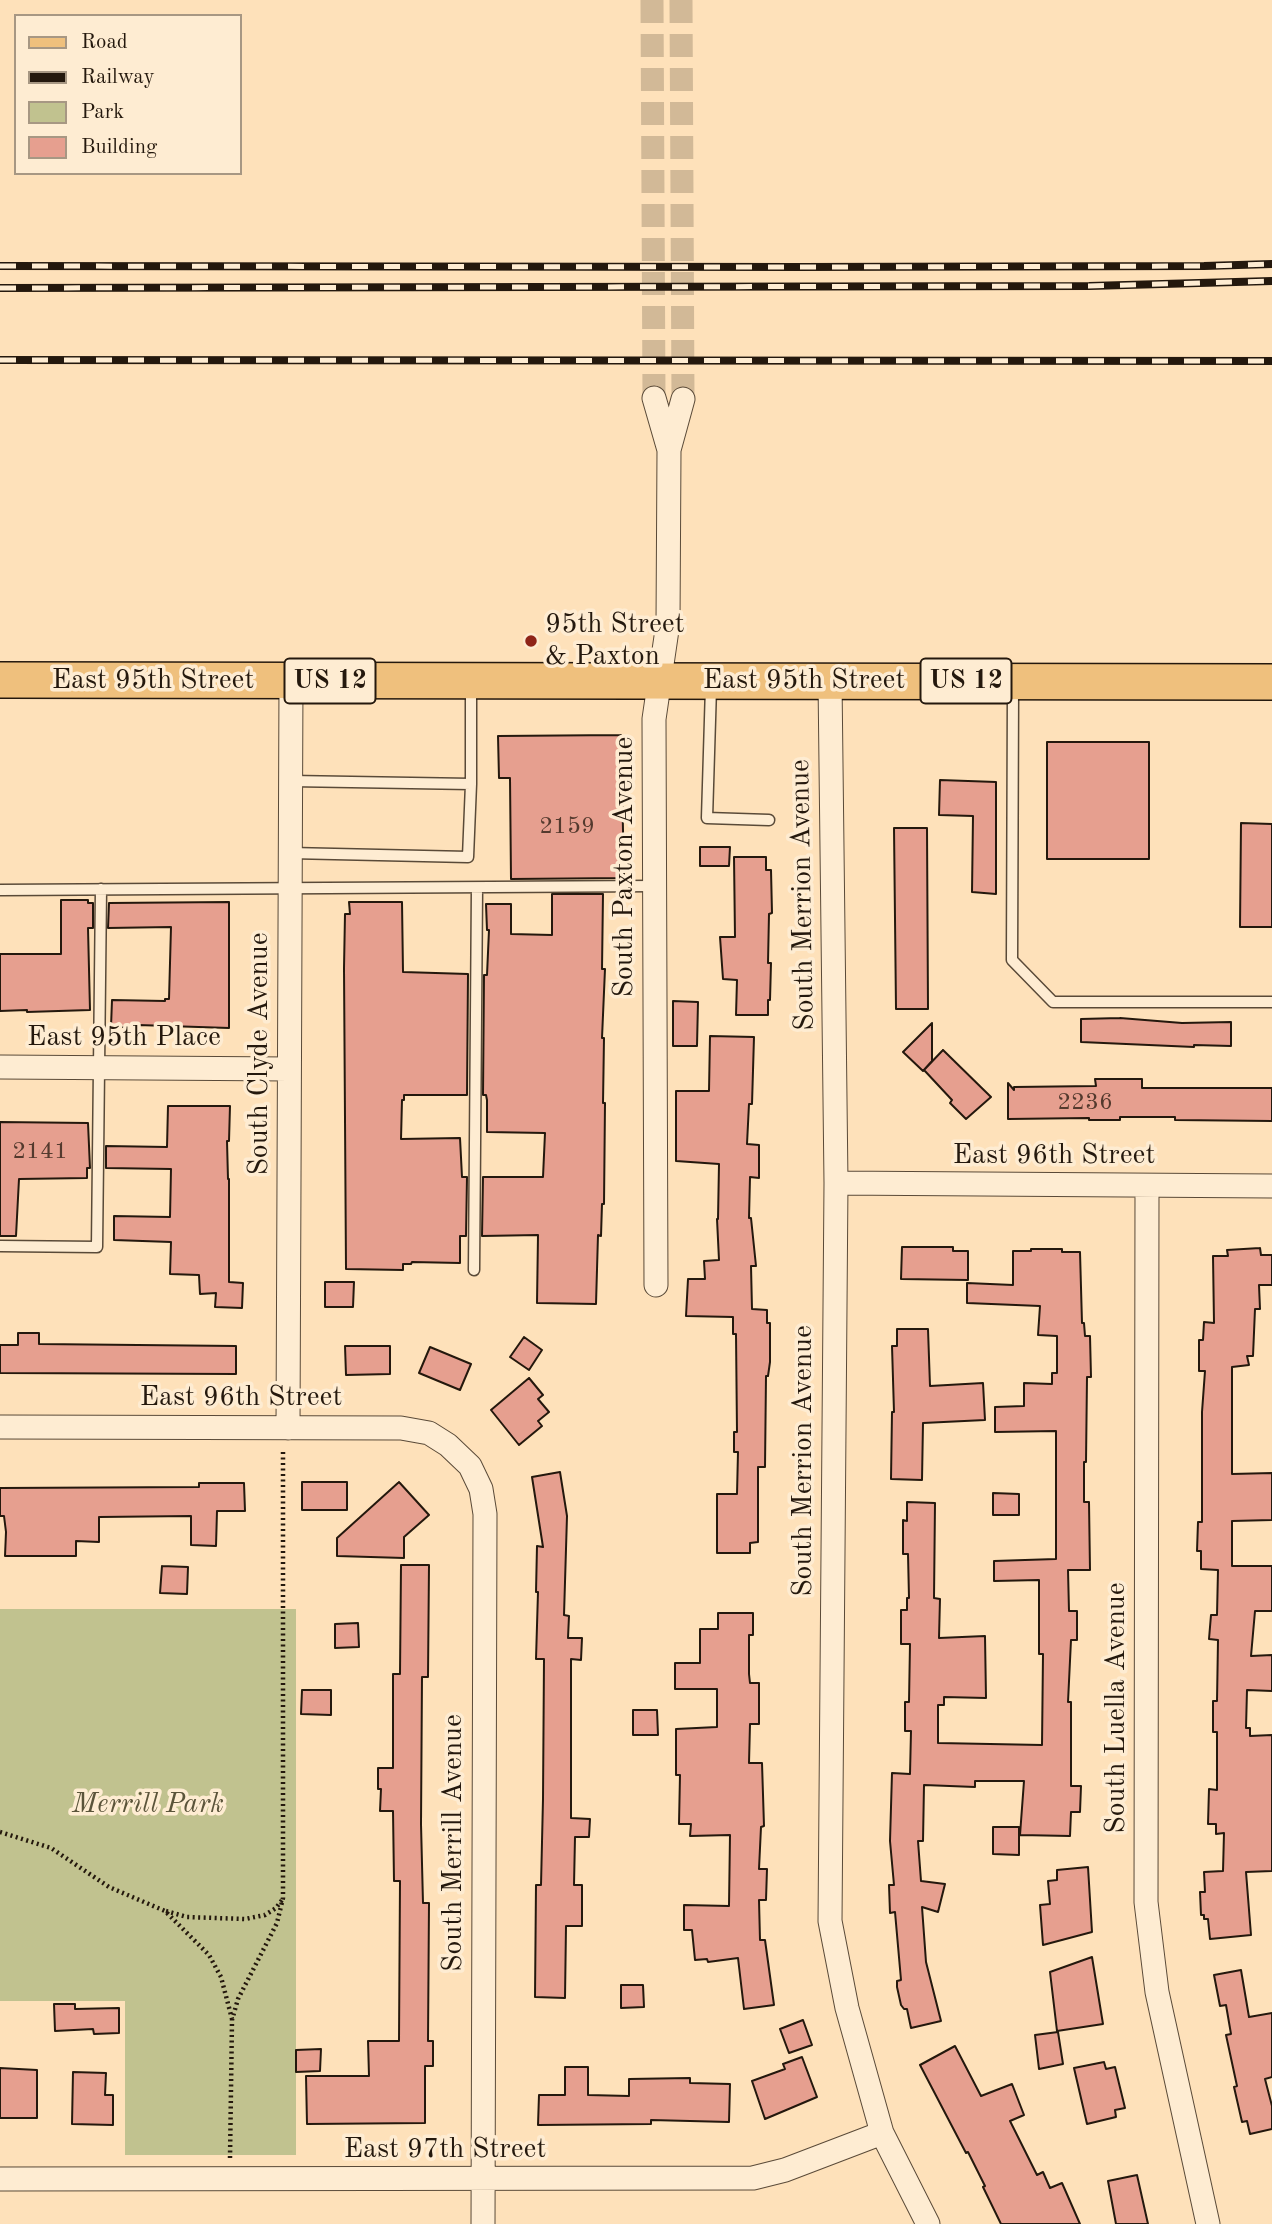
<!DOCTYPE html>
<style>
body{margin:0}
#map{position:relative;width:1272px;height:2224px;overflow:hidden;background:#fee1ba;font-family:"Old Standard TT",serif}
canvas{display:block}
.legend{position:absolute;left:14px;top:14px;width:228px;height:161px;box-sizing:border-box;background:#feecd2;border:2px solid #a79783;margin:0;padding:9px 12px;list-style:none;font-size:21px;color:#24180d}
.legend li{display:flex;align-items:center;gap:14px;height:35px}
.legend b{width:35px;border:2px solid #a79783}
</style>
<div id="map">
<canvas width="1272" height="2224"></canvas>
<ul class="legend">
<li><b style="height:9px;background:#efc07d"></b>Road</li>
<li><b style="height:9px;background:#24180d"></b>Railway</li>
<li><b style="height:19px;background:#c1c28f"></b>Park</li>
<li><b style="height:19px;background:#e69f8f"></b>Building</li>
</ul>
</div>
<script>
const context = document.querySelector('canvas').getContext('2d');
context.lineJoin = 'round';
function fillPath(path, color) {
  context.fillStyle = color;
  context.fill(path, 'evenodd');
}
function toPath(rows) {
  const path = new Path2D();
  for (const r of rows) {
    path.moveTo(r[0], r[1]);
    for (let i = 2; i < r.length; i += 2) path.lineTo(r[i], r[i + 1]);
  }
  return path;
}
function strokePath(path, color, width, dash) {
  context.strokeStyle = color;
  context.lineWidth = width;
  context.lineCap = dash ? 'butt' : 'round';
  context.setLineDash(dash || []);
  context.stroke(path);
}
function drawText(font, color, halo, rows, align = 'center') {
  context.font = font + ' "Old Standard TT",serif';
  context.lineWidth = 7;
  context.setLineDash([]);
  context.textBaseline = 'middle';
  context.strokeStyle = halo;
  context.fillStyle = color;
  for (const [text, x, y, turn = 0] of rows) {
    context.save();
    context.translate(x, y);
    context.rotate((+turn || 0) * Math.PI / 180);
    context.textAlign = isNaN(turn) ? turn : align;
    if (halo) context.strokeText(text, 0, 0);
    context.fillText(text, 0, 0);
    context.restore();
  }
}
fillPath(toPath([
 [0,1609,296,1609,296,2155,125,2155,125,2001,0,2001]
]), '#c1c28f');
const building = toPath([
 [621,735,624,878,511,879,510,778,499,778,498,736,621,735],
 [1047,742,1149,742,1149,859,1047,859,1047,742],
 [940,780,996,782,996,894,972,892,973,816,939,815,940,780],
 [1241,823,1272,824,1272,927,1240,927,1241,823],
 [894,828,927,828,928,1009,896,1009,894,828],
 [700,847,730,847,729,866,700,866,700,847],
 [734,857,766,857,766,870,771,870,772,913,769,914,768,963,771,963,770,1000,768,1000,768,1015,736,1015,737,980,723,979,720,937,735,937,734,857],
 [552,894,603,894,602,969,605,969,602,1038,604,1038,603,1103,605,1103,604,1204,602,1204,601,1236,598,1235,596,1304,537,1303,538,1235,482,1236,483,1177,543,1177,545,1133,487,1132,487,1100,486,1095,483,1095,484,975,487,975,489,930,487,930,486,904,511,904,511,934,552,935,552,894],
 [61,900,88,900,88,903,93,903,93,928,88,928,90,1010,27,1012,27,1010,0,1011,0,954,61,954,61,900],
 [229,902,229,1028,138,1025,138,1027,111,1027,112,1000,165,1001,165,999,169,999,171,927,108,928,109,903,229,902],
 [349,902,402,902,403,972,468,974,467,1095,404,1095,404,1100,402,1100,401,1139,460,1138,462,1177,467,1177,466,1236,460,1236,460,1263,412,1262,411,1264,403,1264,403,1270,346,1269,344,968,345,914,350,914,349,902],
 [673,1001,698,1002,697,1046,673,1046,673,1001],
 [1120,1018,1182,1023,1231,1022,1231,1046,1194,1045,1194,1047,1081,1042,1081,1019,1120,1018],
 [932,1023,932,1061,923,1071,903,1052,932,1023],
 [710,1036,754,1037,752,1104,749,1104,747,1144,759,1145,759,1178,750,1177,749,1218,751,1218,756,1266,751,1266,752,1309,767,1310,767,1323,770,1323,770,1362,768,1376,766,1376,765,1467,758,1467,758,1542,750,1543,750,1553,717,1553,717,1494,737,1494,738,1452,734,1452,734,1432,737,1432,736,1334,733,1334,733,1317,686,1316,688,1279,705,1279,704,1261,719,1260,717,1219,718,1219,719,1164,676,1161,676,1091,709,1091,710,1036],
 [943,1050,991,1097,966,1119,950,1103,952,1100,924,1070,943,1050],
 [1095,1079,1142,1079,1142,1088,1272,1088,1272,1121,1175,1120,1175,1117,1120,1117,1120,1120,1089,1120,1089,1118,1008,1119,1008,1083,1014,1090,1014,1087,1096,1086,1095,1079],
 [168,1106,230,1106,229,1141,227,1141,228,1179,229,1179,229,1282,243,1283,242,1308,215,1307,216,1293,200,1294,199,1275,170,1274,171,1242,114,1240,114,1216,170,1217,171,1169,106,1168,106,1146,167,1147,168,1106],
 [0,1122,88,1123,90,1168,87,1168,87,1178,19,1179,16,1236,0,1236,0,1122],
 [902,1247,953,1247,953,1251,968,1251,968,1280,901,1279,902,1247],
 [1260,1248,1261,1255,1272,1255,1272,1285,1259,1285,1260,1309,1255,1309,1253,1356,1247,1356,1249,1365,1232,1367,1232,1474,1272,1473,1272,1520,1232,1521,1232,1566,1272,1566,1272,1611,1255,1611,1251,1656,1272,1655,1272,1691,1247,1690,1246,1728,1250,1728,1250,1736,1272,1735,1272,1871,1246,1872,1251,1935,1210,1939,1208,1919,1204,1919,1204,1915,1201,1915,1200,1892,1205,1892,1204,1872,1223,1871,1224,1833,1216,1834,1216,1824,1208,1824,1209,1789,1217,1790,1217,1732,1213,1732,1213,1701,1217,1701,1218,1640,1209,1639,1211,1615,1217,1615,1218,1570,1201,1569,1201,1551,1197,1551,1198,1522,1202,1522,1202,1412,1205,1371,1199,1371,1199,1340,1203,1340,1204,1322,1214,1323,1213,1256,1228,1256,1227,1250,1260,1248],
 [1031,1249,1062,1249,1062,1252,1080,1252,1082,1323,1084,1323,1085,1336,1090,1336,1091,1377,1087,1377,1086,1462,1084,1462,1084,1502,1089,1502,1090,1570,1068,1570,1069,1611,1077,1611,1077,1640,1071,1640,1068,1702,1071,1702,1071,1786,1081,1786,1080,1812,1071,1812,1070,1836,1020,1835,1024,1781,975,1781,975,1787,924,1785,923,1841,918,1841,921,1881,945,1884,938,1912,922,1907,926,1962,941,2021,911,2028,907,2009,904,2009,901,2005,897,1987,897,1981,901,1980,895,1912,890,1913,889,1885,894,1885,890,1841,892,1773,910,1774,911,1731,905,1731,905,1702,909,1702,910,1644,901,1644,901,1610,907,1610,907,1598,909,1598,908,1554,903,1554,903,1520,907,1521,907,1502,935,1503,934,1598,940,1599,939,1638,985,1636,986,1698,944,1697,944,1705,938,1705,938,1743,1042,1745,1043,1654,1039,1654,1039,1580,994,1581,994,1561,1056,1559,1056,1431,995,1432,995,1407,1024,1406,1024,1383,1052,1384,1052,1373,1057,1373,1057,1336,1038,1335,1040,1306,967,1303,967,1283,1013,1285,1013,1251,1031,1251,1031,1249],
 [325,1282,354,1282,353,1307,325,1307,325,1282],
 [897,1329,928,1329,930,1386,983,1383,985,1420,923,1423,922,1480,891,1479,892,1412,894,1412,892,1346,897,1346,897,1329],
 [18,1333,39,1333,39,1344,236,1346,236,1374,0,1373,0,1345,18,1345,18,1333],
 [524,1337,542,1350,529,1370,510,1357,524,1337],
 [345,1346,390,1346,390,1374,346,1375,345,1346],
 [430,1347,471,1364,460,1390,419,1373,430,1347],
 [529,1378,543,1395,538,1399,549,1412,538,1421,542,1426,519,1445,491,1410,529,1378],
 [560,1472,567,1516,564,1615,569,1616,568,1638,582,1638,581,1660,571,1659,571,1818,590,1819,589,1837,575,1837,574,1885,582,1885,582,1926,566,1926,565,1998,535,1997,536,1885,541,1885,543,1799,544,1659,536,1659,538,1592,536,1592,537,1546,543,1547,532,1477,560,1472],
 [302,1482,347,1482,347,1510,302,1510,302,1482],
 [399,1482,429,1515,404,1537,404,1558,337,1556,337,1538,399,1482],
 [199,1483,244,1483,245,1511,217,1511,216,1546,191,1545,191,1516,99,1517,99,1542,76,1541,76,1556,5,1556,6,1532,4,1516,0,1516,0,1488,199,1487,199,1483],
 [993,1493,1019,1494,1019,1515,993,1515,993,1493],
 [401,1565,429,1565,428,1677,422,1677,421,1824,423,1903,429,1903,428,2041,433,2041,433,2066,425,2066,425,2123,307,2124,306,2076,369,2076,368,2041,399,2041,400,1881,394,1881,393,1811,380,1811,381,1789,378,1789,378,1768,393,1768,393,1674,400,1674,401,1565],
 [162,1566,188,1567,187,1594,160,1593,162,1566],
 [718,1613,753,1613,753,1635,749,1635,749,1674,750,1683,759,1683,759,1724,750,1724,749,1763,762,1763,764,1826,761,1827,759,1869,767,1869,766,1900,759,1900,760,1940,765,1940,774,2005,744,2009,738,1958,708,1962,707,1959,695,1960,692,1930,684,1930,684,1905,729,1906,730,1835,690,1836,691,1824,679,1824,680,1775,676,1775,676,1729,717,1727,717,1689,675,1689,675,1663,700,1663,700,1629,718,1629,718,1613],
 [358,1623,359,1647,335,1648,335,1624,358,1623],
 [302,1690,331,1690,331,1715,301,1714,302,1690],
 [633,1710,657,1710,658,1735,633,1735,633,1710],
 [993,1827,1019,1827,1019,1855,993,1854,993,1827],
 [1088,1867,1092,1932,1043,1945,1040,1905,1050,1904,1048,1881,1057,1880,1057,1870,1088,1867],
 [1092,1957,1103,2024,1057,2031,1050,1972,1092,1957],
 [1241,1970,1249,2017,1272,2013,1272,2077,1265,2079,1272,2106,1272,2129,1250,2134,1247,2121,1242,2122,1234,2087,1237,2086,1226,2035,1231,2034,1226,2005,1220,2006,1214,1975,1241,1970],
 [621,1985,643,1985,644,2007,621,2008,621,1985],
 [54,2004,75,2004,75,2009,119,2008,119,2033,94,2034,93,2029,55,2031,54,2004],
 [803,2020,812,2045,789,2053,780,2029,803,2020],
 [1058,2032,1063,2064,1039,2069,1035,2035,1058,2032],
 [955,2046,981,2096,1012,2084,1024,2115,1010,2121,1037,2175,1043,2172,1050,2188,1062,2183,1080,2224,1001,2224,983,2187,985,2186,968,2152,966,2153,920,2065,955,2046],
 [321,2049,320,2071,296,2072,296,2050,321,2049],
 [802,2057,817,2097,765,2119,752,2081,785,2069,783,2064,802,2057],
 [1104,2062,1106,2069,1115,2067,1125,2108,1115,2110,1116,2117,1087,2124,1074,2068,1104,2062],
 [565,2067,588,2067,588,2095,629,2096,629,2079,690,2078,690,2083,730,2084,729,2122,651,2120,651,2124,538,2125,539,2095,565,2095,565,2067],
 [0,2068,37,2070,37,2118,0,2118,0,2068],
 [73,2072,106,2073,105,2095,113,2095,113,2125,72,2124,73,2072],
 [1137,2175,1148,2224,1116,2224,1108,2181,1137,2175]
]);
fillPath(building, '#e69f8f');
strokePath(building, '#24180d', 2);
strokePath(toPath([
 [652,0,654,398],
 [681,0,683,399]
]), '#d2b997', 23, [23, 11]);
const lane = toPath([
 [711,687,707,818,769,820],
 [1013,688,1012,960,1053,1002,1272,1002],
 [291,781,471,784],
 [290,853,468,857,471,784,471,684],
 [0,890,655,886],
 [0,1246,97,1247,101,889],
 [474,1270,477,888]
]);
const street = toPath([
 [654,398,669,450,668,623,654,719,656,1285],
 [669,450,683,399],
 [830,681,836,1183,830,1921,847,2008,882,2133,928,2224],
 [0,1067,289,1069],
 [836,1183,1272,1186],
 [1147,1186,1146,1902,1157,1992,1208,2224],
 [0,1427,401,1428,429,1433,448,1445,470,1466,481,1489,485,1514,483,2224],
 [288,1428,291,681],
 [0,2179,753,2178,785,2170,882,2133]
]);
const primary = toPath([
 [0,680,1272,682]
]);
strokePath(lane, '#5a4a38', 13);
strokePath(street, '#5a4a38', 25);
strokePath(primary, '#24180d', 38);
strokePath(toPath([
 [0,1832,51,1848,109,1887,165,1911,209,1955,221,1977,232,2019],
 [166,1911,187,1917,245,1919,265,1915,276,1908,282,1900],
 [230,2158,232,2020,238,1999,277,1923,283,1898,283,1450]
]), '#24180d', 4.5, [2, 3.5]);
strokePath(lane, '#feecd2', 10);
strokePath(street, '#feecd2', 23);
strokePath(primary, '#efc07d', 35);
const rail = toPath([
 [0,266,800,267,1204,266,1272,264],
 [0,288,1089,286,1272,281],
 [0,360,1272,361]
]);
strokePath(rail, '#24180d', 8);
strokePath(rail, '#feecd2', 5, [16]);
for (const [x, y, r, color] of [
 [531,641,7,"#8f2418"]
]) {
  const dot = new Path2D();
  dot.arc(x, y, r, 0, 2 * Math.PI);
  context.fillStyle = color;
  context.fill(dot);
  strokePath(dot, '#feecd2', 2.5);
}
drawText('24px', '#543a2e', null, [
 ["2159",567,827],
 ["2236",1085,1103],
 ["2141",40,1152]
]);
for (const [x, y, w] of [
 [330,681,91],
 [966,681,91]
]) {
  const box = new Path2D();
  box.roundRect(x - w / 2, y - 22.5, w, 45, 5);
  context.fillStyle = '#feecd2';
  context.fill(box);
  strokePath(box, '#24180d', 2);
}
drawText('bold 26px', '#24180d', null, [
 ["US 12",330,681],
 ["US 12",966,681]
]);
drawText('28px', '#24180d', '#feecd2', [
 ["95th Street",545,625],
 ["& Paxton",545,657]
], 'left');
drawText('28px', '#24180d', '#feecd2', [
 ["East 95th Street",153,681],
 ["East 95th Street",804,681],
 ["South Paxton Avenue",625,867,-90],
 ["South Merrion Avenue",803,895,-91],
 ["East 95th Place",124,1038],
 ["South Clyde Avenue",260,1054,-90],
 ["East 96th Street",1054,1156],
 ["East 96th Street",241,1398],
 ["South Merrion Avenue",804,1461,-90],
 ["South Luella Avenue",1117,1708,-90],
 ["South Merrill Avenue",454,1843,-90],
 ["East 97th Street",445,2150]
]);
drawText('italic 28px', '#5b543a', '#feecd2', [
 ["Merrill Park",148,1805]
]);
</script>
